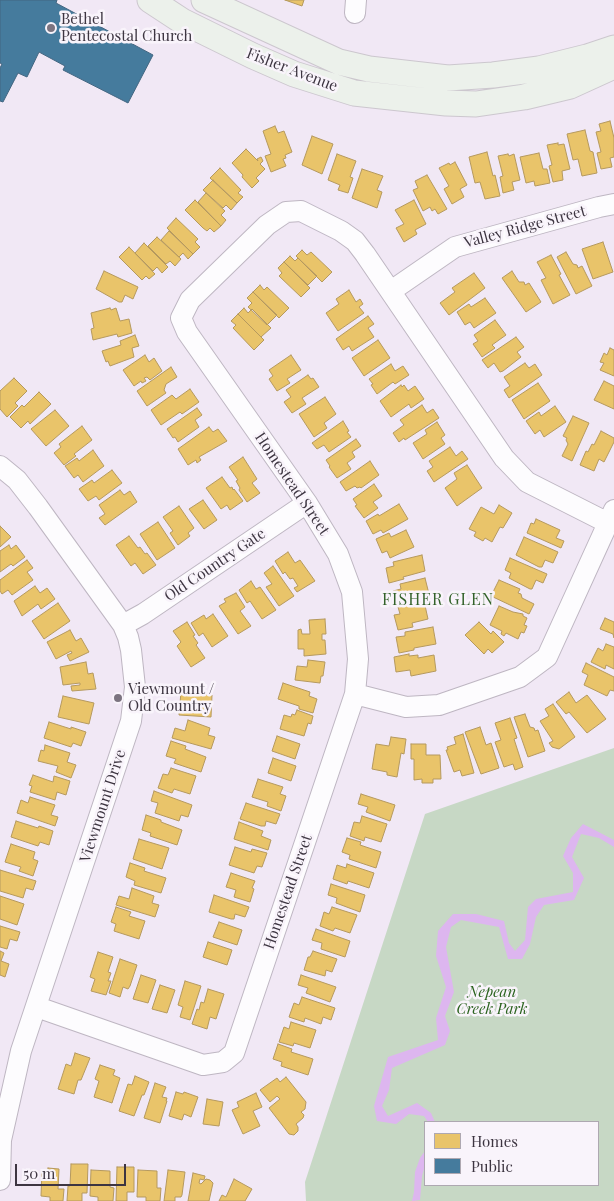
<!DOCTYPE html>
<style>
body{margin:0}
#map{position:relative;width:614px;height:1201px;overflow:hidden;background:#f1e8f5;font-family:"Playfair Display",serif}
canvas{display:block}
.legend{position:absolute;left:424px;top:1121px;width:175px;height:65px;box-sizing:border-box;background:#f9f4fb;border:1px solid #aea8b1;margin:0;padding:6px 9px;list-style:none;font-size:15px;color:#3d3541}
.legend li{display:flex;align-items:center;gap:10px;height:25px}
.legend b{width:25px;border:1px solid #aea8b1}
.scale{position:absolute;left:15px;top:1164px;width:111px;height:22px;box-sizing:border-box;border:2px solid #3d3541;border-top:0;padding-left:6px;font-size:15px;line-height:18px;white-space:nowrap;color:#3d3541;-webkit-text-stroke:4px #f9f4fb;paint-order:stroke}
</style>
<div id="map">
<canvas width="614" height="1201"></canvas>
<ul class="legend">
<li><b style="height:14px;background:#e9c46a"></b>Homes</li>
<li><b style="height:14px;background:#457b9d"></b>Public</li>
</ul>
<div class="scale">50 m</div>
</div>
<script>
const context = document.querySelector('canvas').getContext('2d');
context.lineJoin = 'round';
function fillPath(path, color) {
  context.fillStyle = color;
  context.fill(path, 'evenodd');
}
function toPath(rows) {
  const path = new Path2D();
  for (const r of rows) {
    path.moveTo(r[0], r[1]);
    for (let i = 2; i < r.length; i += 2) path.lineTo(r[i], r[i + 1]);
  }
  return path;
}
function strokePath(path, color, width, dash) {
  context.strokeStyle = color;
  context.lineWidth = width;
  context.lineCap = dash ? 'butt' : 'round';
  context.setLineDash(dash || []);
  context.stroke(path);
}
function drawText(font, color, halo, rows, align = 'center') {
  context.font = font + ' "Playfair Display",serif';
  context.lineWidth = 5;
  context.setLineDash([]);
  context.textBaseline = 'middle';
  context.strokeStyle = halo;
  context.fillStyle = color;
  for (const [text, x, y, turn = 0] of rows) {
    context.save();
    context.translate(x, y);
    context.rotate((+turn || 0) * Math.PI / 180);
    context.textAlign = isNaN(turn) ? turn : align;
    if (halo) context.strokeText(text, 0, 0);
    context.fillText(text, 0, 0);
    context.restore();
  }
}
fillPath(toPath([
 [614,748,614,1201,306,1201,305,1182,425,814],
 [425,1122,598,1122,598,1185,425,1185]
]), '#c7d8c5');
fillPath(toPath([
 [583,824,614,840,614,847,599,838,581,834,572,857,584,878,574,900,544,905,536,917,530,944,522,959,508,959,499,927,461,920,451,927,446,947,454,992,445,1016,450,1031,445,1045,392,1068,389,1090,382,1106,388,1116,417,1103,431,1113,435,1122,428,1122,424,1116,409,1114,396,1124,377,1121,374,1106,388,1057,438,1040,436,1018,446,987,436,956,438,931,453,914,476,914,504,921,509,943,515,951,525,940,528,907,536,899,573,892,573,873,563,856,571,838],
 [425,1151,425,1165,422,1176,420,1200,412,1201,414,1192,415,1172,420,1158]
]), '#ddb6ef');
const homes = toPath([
 [285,0,304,0,302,6,285,0],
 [610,121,614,138,614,157,610,158,612,167,601,169,597,153,601,152,596,132,601,131,599,124,610,121],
 [275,126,278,133,284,131,292,152,285,155,286,158,283,159,286,166,271,172,265,156,271,154,263,131,275,126],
 [585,130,590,151,593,152,597,173,582,176,578,159,573,160,567,134,585,130],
 [312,136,333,144,322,174,302,165,312,136],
 [558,143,558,145,564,144,570,169,562,171,563,180,553,182,549,166,552,165,547,145,558,143],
 [246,149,258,161,257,159,261,157,263,161,260,164,265,169,256,178,259,181,252,188,242,177,243,175,232,163,246,149],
 [487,152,493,176,495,175,500,196,485,199,480,182,475,183,469,157,487,152],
 [539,153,543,169,547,169,550,183,535,186,534,181,526,183,520,157,539,153],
 [337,154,356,161,350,177,353,178,348,193,338,190,340,185,328,180,337,154],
 [508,154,509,156,514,154,520,180,512,182,514,190,503,193,500,177,503,176,498,156,508,154],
 [455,162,467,185,460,189,464,197,452,204,444,189,449,186,439,168,449,163,450,165,455,162],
 [220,168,241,190,238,193,243,197,237,203,210,178,220,168],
 [362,169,383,176,377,190,382,192,377,208,352,198,362,169],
 [427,175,447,209,438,214,435,209,432,211,430,207,423,211,413,190,418,188,415,181,427,175],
 [213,180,237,203,231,210,226,205,223,208,203,190,213,180],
 [206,193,225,211,221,215,226,220,221,226,198,202,206,193],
 [195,200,221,226,214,232,210,228,207,231,203,228,185,210,195,200],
 [414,200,426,224,415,230,417,234,404,242,396,228,404,224,395,210,414,200],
 [176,218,198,239,195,242,200,247,193,254,167,228,176,218],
 [169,231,193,254,188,259,183,253,179,257,161,240,169,231],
 [157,237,181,259,175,266,170,261,166,264,148,246,157,237],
 [603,242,613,272,593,279,582,249,603,242],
 [144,243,168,267,162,273,157,267,153,271,135,253,144,243],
 [129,247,155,274,149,279,146,276,142,280,119,257,129,247],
 [302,250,307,255,311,252,332,272,322,282,296,256,302,250],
 [566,252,573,264,577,265,578,268,582,266,592,286,576,294,557,257,566,252],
 [551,255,561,274,559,275,570,295,553,304,541,280,546,278,537,262,551,255],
 [290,256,295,261,298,258,317,276,308,285,284,262,290,256],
 [284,262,310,288,301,297,279,276,282,273,278,268,284,262],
 [104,271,138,287,133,299,125,295,122,302,119,302,96,289,104,271],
 [512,271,519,282,524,282,525,285,529,283,541,302,526,312,502,278,512,271],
 [474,273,485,288,449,315,440,303,455,292,452,288,474,273],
 [260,285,264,290,267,287,289,308,279,318,253,292,260,285],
 [349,290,356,302,360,299,363,304,359,307,364,313,338,331,326,313,339,304,336,299,349,290],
 [253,292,277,315,267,325,248,307,252,303,247,298,253,292],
 [485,298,496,313,474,328,470,322,465,325,457,312,469,304,471,307,485,298],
 [110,308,111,310,116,308,120,321,129,319,132,333,118,337,117,334,93,340,91,329,94,328,91,313,110,308],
 [244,308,248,313,252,309,271,328,261,337,238,314,244,308],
 [238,314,264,340,254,350,233,328,236,325,231,321,238,314],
 [368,316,374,324,368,328,374,337,352,351,349,346,343,350,336,339,368,316],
 [495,320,506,335,492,345,495,348,482,357,473,344,478,341,474,335,495,320],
 [135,335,139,346,132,348,134,357,110,366,108,361,106,362,102,351,121,345,120,341,135,335],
 [516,337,524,347,517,352,521,357,503,371,500,372,494,363,488,368,482,360,516,337],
 [378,340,390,358,364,376,352,358,378,340],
 [610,348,614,350,614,376,600,370,604,363,600,362,604,353,607,355,610,348],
 [145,355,149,362,154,358,162,371,150,380,147,377,144,378,146,381,142,383,141,381,134,386,123,370,145,355],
 [291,355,301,370,287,379,290,383,277,391,269,379,273,376,269,370,291,355],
 [525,363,529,368,535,364,542,375,509,398,504,390,510,386,504,377,525,363],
 [391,364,395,371,403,366,409,375,395,384,393,382,377,394,371,385,373,384,369,379,391,364],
 [171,367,177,377,166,384,164,390,166,393,147,406,137,391,171,367],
 [308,375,311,379,313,378,319,387,302,398,306,404,292,413,284,402,291,397,286,390,308,375],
 [14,378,27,391,15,403,18,406,7,417,0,409,0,391,14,378],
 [604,381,614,386,614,409,594,400,604,381],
 [538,383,550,401,524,419,512,400,538,383],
 [401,385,402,387,404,385,408,391,415,386,424,399,411,408,409,404,391,417,380,401,401,385],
 [190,389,199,402,182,414,180,412,161,425,151,410,172,395,176,399,190,389],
 [39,392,51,404,30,424,28,421,21,428,10,417,22,405,24,407,39,392],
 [325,397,336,414,324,423,327,428,314,437,299,414,325,397],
 [422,405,427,413,433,409,439,418,405,440,404,438,399,442,393,433,404,425,400,420,422,405],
 [555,406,566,422,544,437,540,430,535,434,526,421,539,412,541,416,555,406],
 [197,408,202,415,195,420,199,427,178,442,175,437,173,438,167,429,197,408],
 [55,410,69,426,46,446,31,429,55,410],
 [573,416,589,423,572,461,562,456,568,444,566,440,567,438,563,436,573,416],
 [343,421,349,431,347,432,351,437,329,452,324,445,317,449,312,443,343,421],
 [437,422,445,435,441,438,445,444,423,459,413,443,427,434,425,430,437,422],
 [82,426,92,440,74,454,76,456,64,465,54,453,61,447,59,444,82,426],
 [209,427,213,432,218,429,227,441,199,457,201,460,197,463,196,460,188,465,178,449,209,427],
 [601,431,614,438,614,442,604,462,599,459,594,471,580,465,586,451,588,452,592,444,594,445,601,431],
 [356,439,361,446,352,452,355,457,347,463,351,469,337,478,329,467,330,466,326,460,356,439],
 [450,447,456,456,462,451,468,459,434,482,427,471,433,467,429,461,450,447],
 [93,450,104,466,83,482,78,475,74,478,65,466,77,458,79,461,93,450],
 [243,457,257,479,252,483,260,493,247,502,239,490,240,488,236,481,238,480,229,467,243,457],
 [370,461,379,475,361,488,360,487,357,488,355,486,346,491,340,482,370,461],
 [467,465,482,488,457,506,445,488,457,479,454,473,467,465],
 [112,470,122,483,99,500,96,496,88,501,79,489,92,480,94,483,112,470],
 [222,477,230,488,232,487,233,490,234,489,243,501,230,510,227,505,221,509,206,488,222,477],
 [374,484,382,496,373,502,378,508,364,518,355,506,357,505,353,499,374,484],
 [120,490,124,495,130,491,137,502,105,525,99,518,105,514,99,505,120,490],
 [203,500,217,520,204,529,189,509,203,500],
 [399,504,408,519,383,533,381,530,373,534,366,521,378,514,379,516,399,504],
 [499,505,512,513,503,528,500,527,492,542,485,538,483,541,474,536,476,532,469,529,481,507,494,514,499,505],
 [179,506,194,528,188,533,190,536,178,545,170,533,173,531,163,517,179,506],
 [536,519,560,530,556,538,564,541,561,548,527,533,531,523,534,524,536,519],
 [158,522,175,548,157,560,140,534,158,522],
 [0,526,11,537,0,547,0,526],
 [406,530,414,547,390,558,387,551,382,553,376,539,389,533,391,537,406,530],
 [129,536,138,548,140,547,145,554,147,553,156,565,143,574,135,563,131,566,116,545,129,536],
 [524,537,558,552,553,563,545,560,542,567,539,567,516,555,524,537],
 [9,545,11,549,16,545,25,557,13,566,11,564,0,572,0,551,9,545],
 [288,552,295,563,300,560,315,581,297,592,294,588,298,586,293,578,290,579,285,572,283,574,275,561,288,552],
 [422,555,425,571,403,577,404,579,389,583,386,568,394,566,393,562,422,555],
 [510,558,547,574,543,583,536,580,532,589,530,589,509,578,511,573,505,570,510,558],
 [27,560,33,568,27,572,33,580,12,595,8,590,2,594,0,591,0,580,27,560],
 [273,566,294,596,279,606,266,587,272,584,264,573,273,566],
 [425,578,429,594,396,602,393,591,401,589,400,584,425,578],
 [499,580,520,589,518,593,521,594,522,598,534,604,529,614,491,596,499,580],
 [251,581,256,589,260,587,276,610,262,619,250,601,247,603,239,590,251,581],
 [35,586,40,593,47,588,55,599,41,609,38,604,22,616,14,601,35,586],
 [236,593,245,607,240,611,251,626,238,634,219,606,226,602,224,599,236,593],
 [424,601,428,619,412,623,413,627,398,630,394,615,400,614,398,607,424,601],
 [58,603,70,621,44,639,32,621,58,603],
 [499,606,513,612,523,614,523,616,527,618,524,625,527,626,524,633,521,632,518,639,506,633,504,636,501,634,502,631,490,625,499,606],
 [213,614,228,636,212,647,203,633,199,636,191,623,204,615,206,619,213,614],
 [605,618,614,622,614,638,613,634,600,629,605,618],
 [325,619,326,634,322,634,322,640,325,640,326,654,304,656,304,649,298,649,298,630,301,629,302,634,310,634,309,620,325,619],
 [187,622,195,635,193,636,198,643,196,645,205,658,191,667,177,646,181,642,173,631,187,622],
 [479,622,491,634,493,631,504,642,492,653,488,649,484,654,465,635,479,622],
 [433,627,436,644,414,648,414,650,399,653,396,637,405,636,405,632,433,627],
 [70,630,76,641,81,638,89,652,70,661,67,655,72,653,71,651,56,659,47,642,70,630],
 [606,644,614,647,614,669,606,665,605,669,591,662,598,648,603,651,606,644],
 [409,654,409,656,418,655,418,658,434,655,436,671,411,676,410,670,396,672,394,657,409,654],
 [308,660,325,662,323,676,321,676,320,683,295,680,297,666,307,667,308,660],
 [86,662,88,674,93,673,96,689,72,691,71,686,80,685,80,683,63,685,60,667,86,662],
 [586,663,614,677,614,691,610,690,607,696,584,685,588,675,582,672,586,663],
 [283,683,310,692,309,696,317,699,313,713,299,709,299,706,278,699,283,683],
 [181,692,212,695,211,717,179,715,181,692],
 [569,692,576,703,587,695,606,719,587,733,569,712,566,714,556,702,569,692],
 [63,696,94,703,89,724,58,717,63,696],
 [553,704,575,737,559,749,552,747,549,743,553,741,540,721,549,716,545,709,553,704],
 [297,710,313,716,311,724,308,723,304,736,280,729,284,715,291,717,292,714,295,715,297,710],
 [525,714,530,727,534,728,535,731,538,730,545,751,528,757,514,717,525,714],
 [510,718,517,738,514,739,523,767,515,770,513,764,504,767,495,742,501,740,495,723,510,718],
 [188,720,210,728,208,735,215,737,211,749,172,738,175,728,185,731,188,720],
 [49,722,71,729,71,727,86,732,81,746,73,743,71,747,44,738,49,722],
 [480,727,486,745,491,743,499,768,481,774,465,732,480,727],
 [463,734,474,773,462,776,460,770,454,772,446,750,448,750,447,747,456,744,454,737,463,734],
 [277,736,300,744,295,759,272,751,277,736],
 [391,737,406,739,404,754,401,753,397,777,387,775,387,772,372,769,376,744,389,746,391,737],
 [171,741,186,746,185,749,206,757,201,772,174,763,176,759,166,756,171,741],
 [411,744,426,744,426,755,440,755,441,779,433,779,433,783,422,783,422,779,414,780,414,759,411,759,411,744],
 [45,745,70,753,67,762,76,765,71,778,56,772,58,766,38,761,41,750,44,751,45,745],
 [273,758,296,766,291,781,268,773,273,758],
 [171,768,196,776,190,794,174,789,172,793,158,788,163,774,168,775,171,768],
 [33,775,53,782,54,776,70,781,66,795,57,792,55,800,30,792,32,786,29,785,33,775],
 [258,779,283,787,280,794,286,796,281,811,267,806,268,802,252,797,258,779],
 [154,791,192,805,188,817,181,815,179,821,155,813,158,803,151,801,154,791],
 [361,794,395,805,390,821,366,812,368,807,358,804,361,794],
 [30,797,55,805,51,815,58,817,55,826,17,813,21,800,28,803,30,797],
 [246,803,280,814,276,824,266,821,265,826,261,826,240,819,246,803],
 [146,815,161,820,161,822,182,830,177,845,150,836,151,833,142,830,146,815],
 [362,816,387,824,381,842,365,837,364,841,350,836,354,822,360,823,362,816],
 [16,821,38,828,39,826,53,831,49,845,40,842,38,846,11,837,16,821],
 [239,822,263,831,261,836,271,840,268,850,234,839,239,822],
 [347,838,361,842,360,845,381,852,376,868,349,859,350,855,342,852,347,838],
 [139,839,169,848,162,869,133,859,139,839],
 [11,844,35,852,33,859,38,861,33,876,19,871,21,867,5,862,11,844],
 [235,847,251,852,252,849,267,853,262,867,257,866,254,873,229,865,235,847],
 [130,863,145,868,144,871,166,878,161,893,134,885,135,881,126,877,130,863],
 [347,864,374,873,369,888,348,881,347,884,333,879,337,865,346,868,347,864],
 [0,870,36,881,33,890,26,888,23,898,0,891,0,870],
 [231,873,255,881,252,888,254,889,250,902,234,897,236,890,226,887,231,873],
 [331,884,365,895,360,912,336,903,337,898,328,895,331,884],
 [132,888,154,896,152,903,159,905,155,917,116,905,119,896,129,899,132,888],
 [214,895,249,907,245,917,235,914,234,919,231,919,209,912,214,895],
 [0,896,24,904,17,925,0,919,0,896],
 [116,907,131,912,129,916,145,921,139,939,114,931,116,924,111,922,116,907],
 [332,907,357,915,350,933,335,928,333,931,320,926,324,912,329,914,332,907],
 [219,922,242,930,237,945,213,937,219,922],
 [0,926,20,932,17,941,10,939,7,949,0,947,0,926],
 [316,929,350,941,345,957,321,949,322,943,312,940,316,929],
 [208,942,232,950,227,965,203,957,208,942],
 [0,951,4,953,1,961,9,964,5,977,0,975,0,951],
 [313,951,337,959,332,972,326,970,325,976,304,970,308,957,310,957,313,951],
 [98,952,113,957,108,972,111,973,108,981,111,981,106,995,91,991,95,979,90,977,98,952],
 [120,959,137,965,130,986,128,989,123,987,120,997,109,993,120,959],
 [141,975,156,980,148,1003,133,999,141,975],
 [301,975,336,987,330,1002,306,993,308,988,298,985,301,975],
 [185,981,201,986,190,1020,180,1017,183,1007,178,1005,185,981],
 [160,985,175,990,167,1013,152,1009,160,985],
 [208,989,224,994,216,1019,210,1017,207,1029,192,1024,197,1009,199,1010,201,1002,204,1003,208,989],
 [302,997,335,1008,331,1020,323,1017,321,1024,305,1018,304,1022,289,1017,294,1003,299,1005,302,997],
 [291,1022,316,1030,310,1048,294,1043,293,1046,279,1042,284,1027,289,1029,291,1022],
 [278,1044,292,1049,291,1052,313,1059,308,1075,281,1066,282,1062,273,1059,278,1044],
 [75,1053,90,1058,81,1080,78,1080,74,1094,58,1089,66,1064,71,1066,75,1053],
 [100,1065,115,1070,113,1075,120,1078,112,1103,94,1097,99,1081,95,1079,100,1065],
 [135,1076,149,1082,144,1095,142,1095,134,1116,119,1111,128,1084,132,1085,135,1076],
 [286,1077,306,1102,305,1109,301,1112,304,1115,303,1118,296,1124,298,1127,298,1131,294,1135,289,1134,269,1108,280,1099,277,1096,270,1102,260,1090,277,1078,280,1082,286,1077],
 [155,1083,166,1087,162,1097,167,1098,166,1101,167,1101,160,1123,144,1118,155,1083],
 [176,1092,183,1094,184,1092,198,1097,191,1117,184,1114,182,1120,169,1116,176,1092],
 [256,1093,262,1107,253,1111,260,1126,243,1134,232,1110,239,1107,237,1102,256,1093],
 [207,1099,223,1102,219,1126,203,1124,207,1099],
 [71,1164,88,1164,87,1193,82,1193,82,1201,67,1201,68,1186,70,1186,71,1164],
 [117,1167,134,1167,134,1192,127,1192,127,1201,116,1201,117,1167],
 [48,1168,59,1169,58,1189,64,1189,63,1201,50,1201,50,1197,41,1196,42,1170,48,1171,48,1168],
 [91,1170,110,1171,110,1187,114,1188,113,1201,98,1201,98,1197,90,1196,91,1170],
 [138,1170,157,1171,157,1188,161,1188,160,1201,146,1201,146,1197,137,1197,138,1170],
 [168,1170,185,1172,182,1195,181,1197,175,1197,175,1201,164,1201,168,1170],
 [193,1173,205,1176,204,1180,200,1179,199,1183,201,1184,206,1179,210,1180,213,1183,209,1201,188,1201,193,1173],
 [234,1179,252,1189,245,1201,219,1201,222,1195,226,1197,234,1179]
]);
fillPath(homes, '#e9c46a');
strokePath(homes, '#b5995e', 1);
const public = toPath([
 [0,0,57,0,56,3,153,55,128,103,63,70,65,66,39,52,27,77,18,73,3,102,0,101,0,68,2,64,0,63,0,0]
]);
fillPath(public, '#457b9d');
strokePath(public, '#436681', 1);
const minor = toPath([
 [355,13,356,0],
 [391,291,455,247,599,207,614,204],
 [0,466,17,480,38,507,123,625,128,637,131,650,135,687,131,721,21,1051,1,1140,0,1180],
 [123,625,143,614,307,503],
 [355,694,406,707,439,705,520,677,547,657,614,510],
 [37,1007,203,1065,223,1062,234,1053,355,694,358,659,352,592,338,554,307,503,187,332,181,318,190,300,267,225,286,212,301,211,341,231,355,241,365,254,504,458,527,482,608,523]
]);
const major = toPath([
 [150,0,182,21,253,56,294,74,354,93,446,103,476,104,524,97,570,86,614,66],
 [204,0,339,62,369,69,448,78,493,75,539,69,587,57,614,48]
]);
strokePath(minor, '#beb6c2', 22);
strokePath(major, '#ccc7ce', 27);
strokePath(minor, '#fdfcfe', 20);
strokePath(major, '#ecf1eb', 25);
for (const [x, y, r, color] of [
 [51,28,5,"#7c7480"],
 [118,698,5,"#7c7480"]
]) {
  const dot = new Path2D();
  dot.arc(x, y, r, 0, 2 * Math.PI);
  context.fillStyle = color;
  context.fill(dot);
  strokePath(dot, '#f9f4fb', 2);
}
drawText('15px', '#3d3541', '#f9f4fb', [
 ["Bethel",61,19],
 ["Pentecostal Church",61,36],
 ["Viewmount /",128,689],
 ["Old Country",128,706]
], 'left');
drawText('15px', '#3d3541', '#f9f4fb', [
 ["Fisher Avenue",292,70,21],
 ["Valley Ridge Street",525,227,-15],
 ["Homestead Street",292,484,56],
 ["Old Country Gate",215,565,-34],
 ["Viewmount Drive",103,806,-72],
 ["Homestead Street",288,892,-71]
]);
drawText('italic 15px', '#2a631e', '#f9f4fb', [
 ["Nepean",492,992],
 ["Creek Park",492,1009]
]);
context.letterSpacing = '1px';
drawText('16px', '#33622a', '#f9f4fb', [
 ["FISHER GLEN",438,600]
]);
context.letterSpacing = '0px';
</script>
